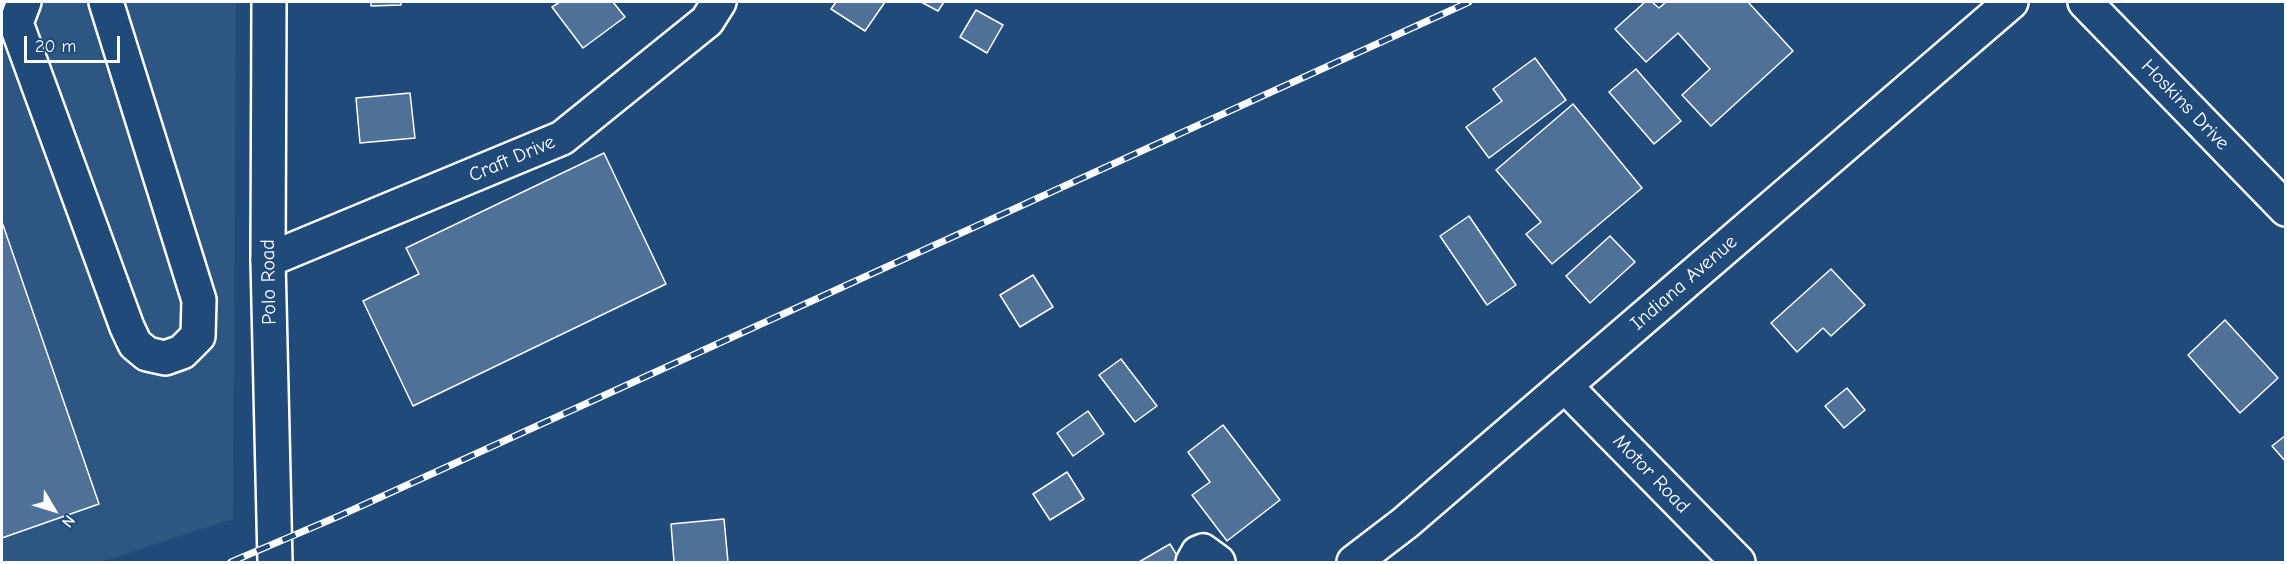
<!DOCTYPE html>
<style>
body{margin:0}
#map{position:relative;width:2287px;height:564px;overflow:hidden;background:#1f4a7a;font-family:"Comic Neue",sans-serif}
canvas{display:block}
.frame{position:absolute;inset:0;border:3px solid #fff;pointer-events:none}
.north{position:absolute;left:24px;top:480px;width:60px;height:60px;-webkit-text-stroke:4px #1f4a7a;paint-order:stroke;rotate:128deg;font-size:16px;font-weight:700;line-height:24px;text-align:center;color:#fff}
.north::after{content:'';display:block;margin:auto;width:21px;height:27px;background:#fff;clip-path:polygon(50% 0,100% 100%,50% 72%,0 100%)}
.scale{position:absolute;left:24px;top:36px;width:96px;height:27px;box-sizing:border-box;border:3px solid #fff;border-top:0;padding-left:8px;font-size:18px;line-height:21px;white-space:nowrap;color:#fff;-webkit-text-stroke:4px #1f4a7a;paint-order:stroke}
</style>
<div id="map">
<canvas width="2287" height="564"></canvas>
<div class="frame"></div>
<div class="north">N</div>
<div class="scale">20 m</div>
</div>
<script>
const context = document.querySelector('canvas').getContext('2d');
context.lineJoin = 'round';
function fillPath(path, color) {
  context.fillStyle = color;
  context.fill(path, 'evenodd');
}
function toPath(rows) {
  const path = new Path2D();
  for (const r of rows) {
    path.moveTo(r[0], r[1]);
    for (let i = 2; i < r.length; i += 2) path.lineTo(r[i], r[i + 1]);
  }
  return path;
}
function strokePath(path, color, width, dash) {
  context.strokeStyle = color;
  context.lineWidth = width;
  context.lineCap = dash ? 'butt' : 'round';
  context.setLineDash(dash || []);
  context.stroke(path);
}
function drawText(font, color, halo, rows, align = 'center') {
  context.font = font + ' "Comic Neue",sans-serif';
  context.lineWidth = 4.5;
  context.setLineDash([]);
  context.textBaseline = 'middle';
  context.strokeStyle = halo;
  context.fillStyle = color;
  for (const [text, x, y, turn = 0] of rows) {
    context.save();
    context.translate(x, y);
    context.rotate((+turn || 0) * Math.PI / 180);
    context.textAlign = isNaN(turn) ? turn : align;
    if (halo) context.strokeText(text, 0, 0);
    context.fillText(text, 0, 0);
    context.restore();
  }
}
fillPath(toPath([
 [2,2,236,2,233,519,101,562,2,562]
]), '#2e5683');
const building = toPath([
 [371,2,401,2,401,5,371,6,371,2],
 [560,2,613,2,625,17,583,48,552,7,560,2],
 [836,2,885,2,865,31,831,9,836,2],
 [921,2,944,2,938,11,921,2],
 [1645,2,1652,2,1659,8,1666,2,1748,2,1793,51,1711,126,1682,95,1710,69,1678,33,1646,62,1615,29,1645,2],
 [976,10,1003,25,987,53,960,37,976,10],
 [1535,58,1566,100,1489,158,1466,127,1502,101,1493,89,1535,58],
 [1636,69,1681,121,1654,144,1609,92,1636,69],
 [410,93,415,138,360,143,356,98,410,93],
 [1573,104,1642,188,1552,264,1526,234,1541,222,1496,170,1573,104],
 [604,153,666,284,413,406,363,301,419,274,406,248,604,153],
 [1469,216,1516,285,1487,305,1440,236,1469,216],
 [2,222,99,504,2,538,2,222],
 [1610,236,1635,262,1590,303,1566,276,1610,236],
 [1831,269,1865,305,1831,336,1823,328,1797,352,1771,323,1831,269],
 [1033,275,1053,307,1020,327,1000,295,1033,275],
 [2225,320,2278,378,2240,413,2188,355,2225,320],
 [1121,359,1157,406,1135,422,1099,375,1121,359],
 [1847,388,1865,410,1844,428,1825,406,1847,388],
 [1088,411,1104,434,1073,456,1057,433,1088,411],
 [1223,425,1280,500,1227,541,1192,495,1210,482,1188,452,1223,425],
 [2286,435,2286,462,2272,446,2286,435],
 [1067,472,1084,499,1050,520,1033,494,1067,472],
 [724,519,728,562,674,562,671,524,724,519],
 [1170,544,1181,562,1139,562,1170,544]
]);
fillPath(building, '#507197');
strokePath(building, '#fff', 1.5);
const minor = toPath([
 [24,2,16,23,127,327,135,344,147,354,165,358,182,352,198,336,199,300,106,2],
 [2085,2,2286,209],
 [268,260,562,138,707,21,719,2],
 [1565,386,1738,562],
 [1193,562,1198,553,1203,551,1218,562]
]);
const major = toPath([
 [269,2,268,260,275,562],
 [1354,562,1405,523,2011,2]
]);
strokePath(minor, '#fff', 38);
strokePath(major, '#fff', 38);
strokePath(minor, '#1f4a7a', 33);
strokePath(major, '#1f4a7a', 33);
const rail = toPath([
 [231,562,339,516,1469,2]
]);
strokePath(rail, '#fff', 7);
strokePath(rail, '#1f4a7a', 4.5, [14]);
drawText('20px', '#fff', '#1f4a7a', [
 ["Hoskins Drive",2185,105,46],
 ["Craft Drive",512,159,-23],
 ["Polo Road",269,282,-91],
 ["Indiana Avenue",1684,283,-41],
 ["Motor Road",1651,474,46]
]);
</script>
